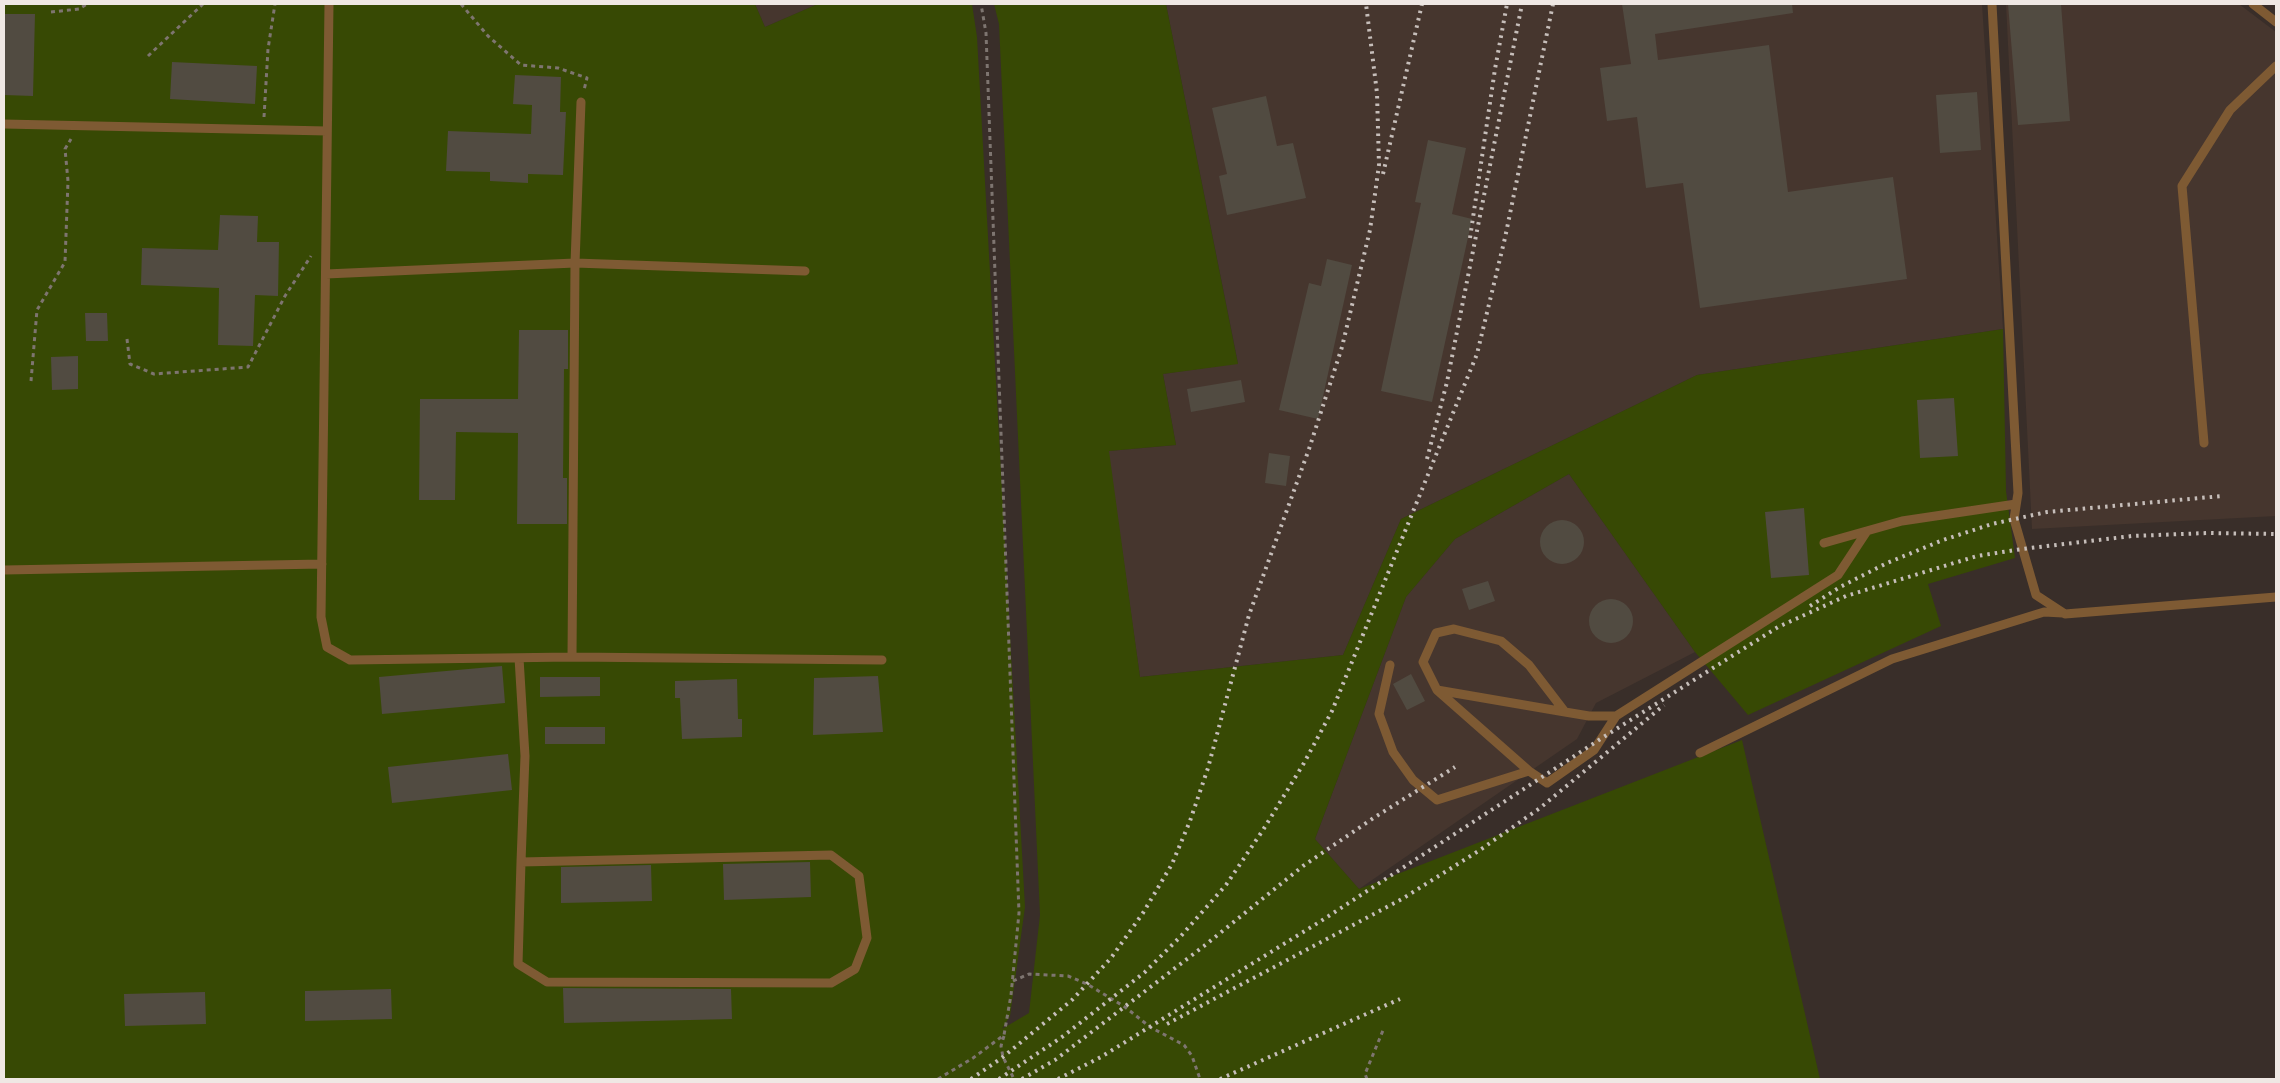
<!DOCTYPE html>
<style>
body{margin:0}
#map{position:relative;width:2280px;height:1083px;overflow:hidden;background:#392e29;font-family:Lato,sans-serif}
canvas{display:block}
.frame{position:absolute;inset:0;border:5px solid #efe8e4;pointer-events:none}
</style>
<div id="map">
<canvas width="2280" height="1083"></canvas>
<div class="frame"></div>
</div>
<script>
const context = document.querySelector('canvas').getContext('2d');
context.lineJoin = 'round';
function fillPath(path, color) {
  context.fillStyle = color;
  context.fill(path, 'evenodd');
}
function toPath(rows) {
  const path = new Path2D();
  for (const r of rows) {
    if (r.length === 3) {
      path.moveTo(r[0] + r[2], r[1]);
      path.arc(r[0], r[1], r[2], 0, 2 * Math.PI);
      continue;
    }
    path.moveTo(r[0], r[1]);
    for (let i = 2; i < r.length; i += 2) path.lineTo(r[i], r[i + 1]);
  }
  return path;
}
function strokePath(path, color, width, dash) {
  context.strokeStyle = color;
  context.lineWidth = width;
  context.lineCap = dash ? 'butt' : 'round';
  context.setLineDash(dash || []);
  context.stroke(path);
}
fillPath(toPath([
 [755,4,818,4,765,27],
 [1166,4,1982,4,2003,329,1697,375,1401,519,1343,655,1140,677,1108,451,1176,445,1163,374,1238,363],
 [2006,4,2239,4,2276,32,2276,516,2032,529],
 [1569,474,1695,652,1596,703,1577,739,1359,889,1315,839,1406,597,1455,539]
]), '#46362e');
fillPath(toPath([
 [4,4,755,4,765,27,818,4,972,4,977,37,1025,907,1010,1016,1002,1029,1029,1013,1040,915,999,24,994,4,1166,4,1238,364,1163,374,1176,445,1109,451,1140,677,1343,655,1401,519,1697,375,2003,329,2006,491,2015,558,1928,584,1941,626,1748,715,1695,652,1569,474,1455,539,1406,597,1315,839,1359,889,1742,740,1820,1079,4,1079]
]), '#374904');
fillPath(toPath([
 [1622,4,1792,4,1793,13,1655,34,1658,60,1769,45,1788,192,1893,177,1907,279,1700,308,1683,183,1646,188,1637,117,1607,121,1600,68,1631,64],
 [2008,4,2061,4,2070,121,2018,125],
 [4,14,35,14,33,96,4,95],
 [172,62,257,66,255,104,170,99],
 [515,75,561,77,560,112,566,112,563,175,528,174,528,183,490,181,490,172,446,171,448,131,531,134,532,105,513,104],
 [1977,92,1981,150,1940,153,1936,95],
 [1266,96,1277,146,1293,143,1306,198,1227,215,1219,176,1227,174,1212,108],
 [1428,140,1466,148,1452,214,1472,219,1432,402,1381,391,1421,203,1415,202],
 [220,215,258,216,257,242,279,242,278,296,255,295,253,346,218,345,219,288,141,285,142,248,218,250],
 [1327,259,1352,265,1318,419,1279,410,1309,283,1321,286],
 [85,313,107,313,108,341,86,341],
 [519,330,568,330,568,369,564,369,563,478,567,478,567,524,517,524,518,433,456,432,455,500,419,500,420,399,518,399],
 [78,356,78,389,52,390,51,357],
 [1241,380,1245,402,1191,412,1187,389],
 [1954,398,1958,456,1920,458,1917,400],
 [1269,453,1290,456,1286,486,1265,483],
 [1804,508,1809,575,1771,578,1765,512],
 [1562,542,22],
 [1488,581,1495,601,1469,610,1462,589],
 [1611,621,22],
 [502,666,505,703,382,714,379,677],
 [1411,674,1425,701,1407,710,1393,684],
 [878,676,883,732,813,735,814,678],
 [540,677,600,677,600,696,540,697],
 [737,679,738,719,742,719,742,737,682,739,680,698,675,698,675,681],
 [545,727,605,727,605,744,545,744],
 [508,754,512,790,392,803,388,767],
 [810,862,811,897,724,900,723,864],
 [651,865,652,901,561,903,561,867],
 [563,988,731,989,732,1019,564,1023],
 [391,989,392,1019,305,1021,305,991],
 [205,992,206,1024,125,1026,124,994]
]), '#514b41');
strokePath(toPath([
 [461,4,488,36,521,65,558,68,587,78,584,90],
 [51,12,79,9,87,4],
 [148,56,203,4],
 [264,117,268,49,275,4],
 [127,339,130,364,154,374,248,367,285,296,311,256],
 [31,381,37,310,65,262,68,181,65,149,71,139],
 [1013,981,1029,974,1068,976,1087,984,1125,1007,1150,1027,1184,1045,1192,1056,1200,1079],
 [1004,1036,1001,1046,1003,1057,1014,1079],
 [938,1079,973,1058,1004,1035,1011,995,1019,913,986,33,981,4],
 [1367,1079,1365,1074,1384,1028]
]), '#7e7570', 3, [4, 4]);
strokePath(toPath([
 [329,4,321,617,327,647,350,660,572,657,882,660],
 [1992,4,2018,493,2014,519,2036,595,2065,614,2276,597],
 [2253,4,2276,22],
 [4,124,327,131],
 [326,274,575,263,805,271],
 [2204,443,2182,186,2230,110,2276,66],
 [1824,543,1902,521,2016,504],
 [4,570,322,564],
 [572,657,575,263,581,102],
 [519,658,525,756,521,862,518,964,547,982,831,983,855,969,867,938,859,876,831,855,521,862],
 [1390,665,1379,714,1393,752,1413,780,1437,800,1529,771,1547,783,1594,750,1616,716],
 [1437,690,1529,771],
 [1565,712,1529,665,1501,641,1454,629,1436,633,1423,662,1437,690,1565,712,1589,716,1616,716,1838,575,1867,531],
 [1700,753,1892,659,2044,612,2063,613]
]), '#7e5a33', 9);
strokePath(toPath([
 [1383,174,1422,4],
 [1470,238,1495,69,1507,4],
 [1427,459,1447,382,1522,4],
 [1810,606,1840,587,1887,563,1943,540,1992,524,2047,512,2222,496],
 [1167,1024,1402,899,1480,850,1540,808,1664,705],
 [971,1079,1003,1057,1072,1000,1111,958,1143,913,1172,864,1190,821,1208,768,1249,615,1309,449,1342,347,1370,230,1379,165,1377,93,1366,4],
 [999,1079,1062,1037,1145,972,1181,936,1226,885,1263,830,1304,763,1332,711,1477,354,1505,238,1553,4],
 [1022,1079,1055,1060,1204,946,1303,866,1375,817,1455,767],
 [1058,1079,1101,1057,1321,921,1602,738,1778,627,1846,596,1977,556,2022,549,2132,536,2208,533,2276,534],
 [1220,1079,1400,999]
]), '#c6beba', 4, [2.5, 5]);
</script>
